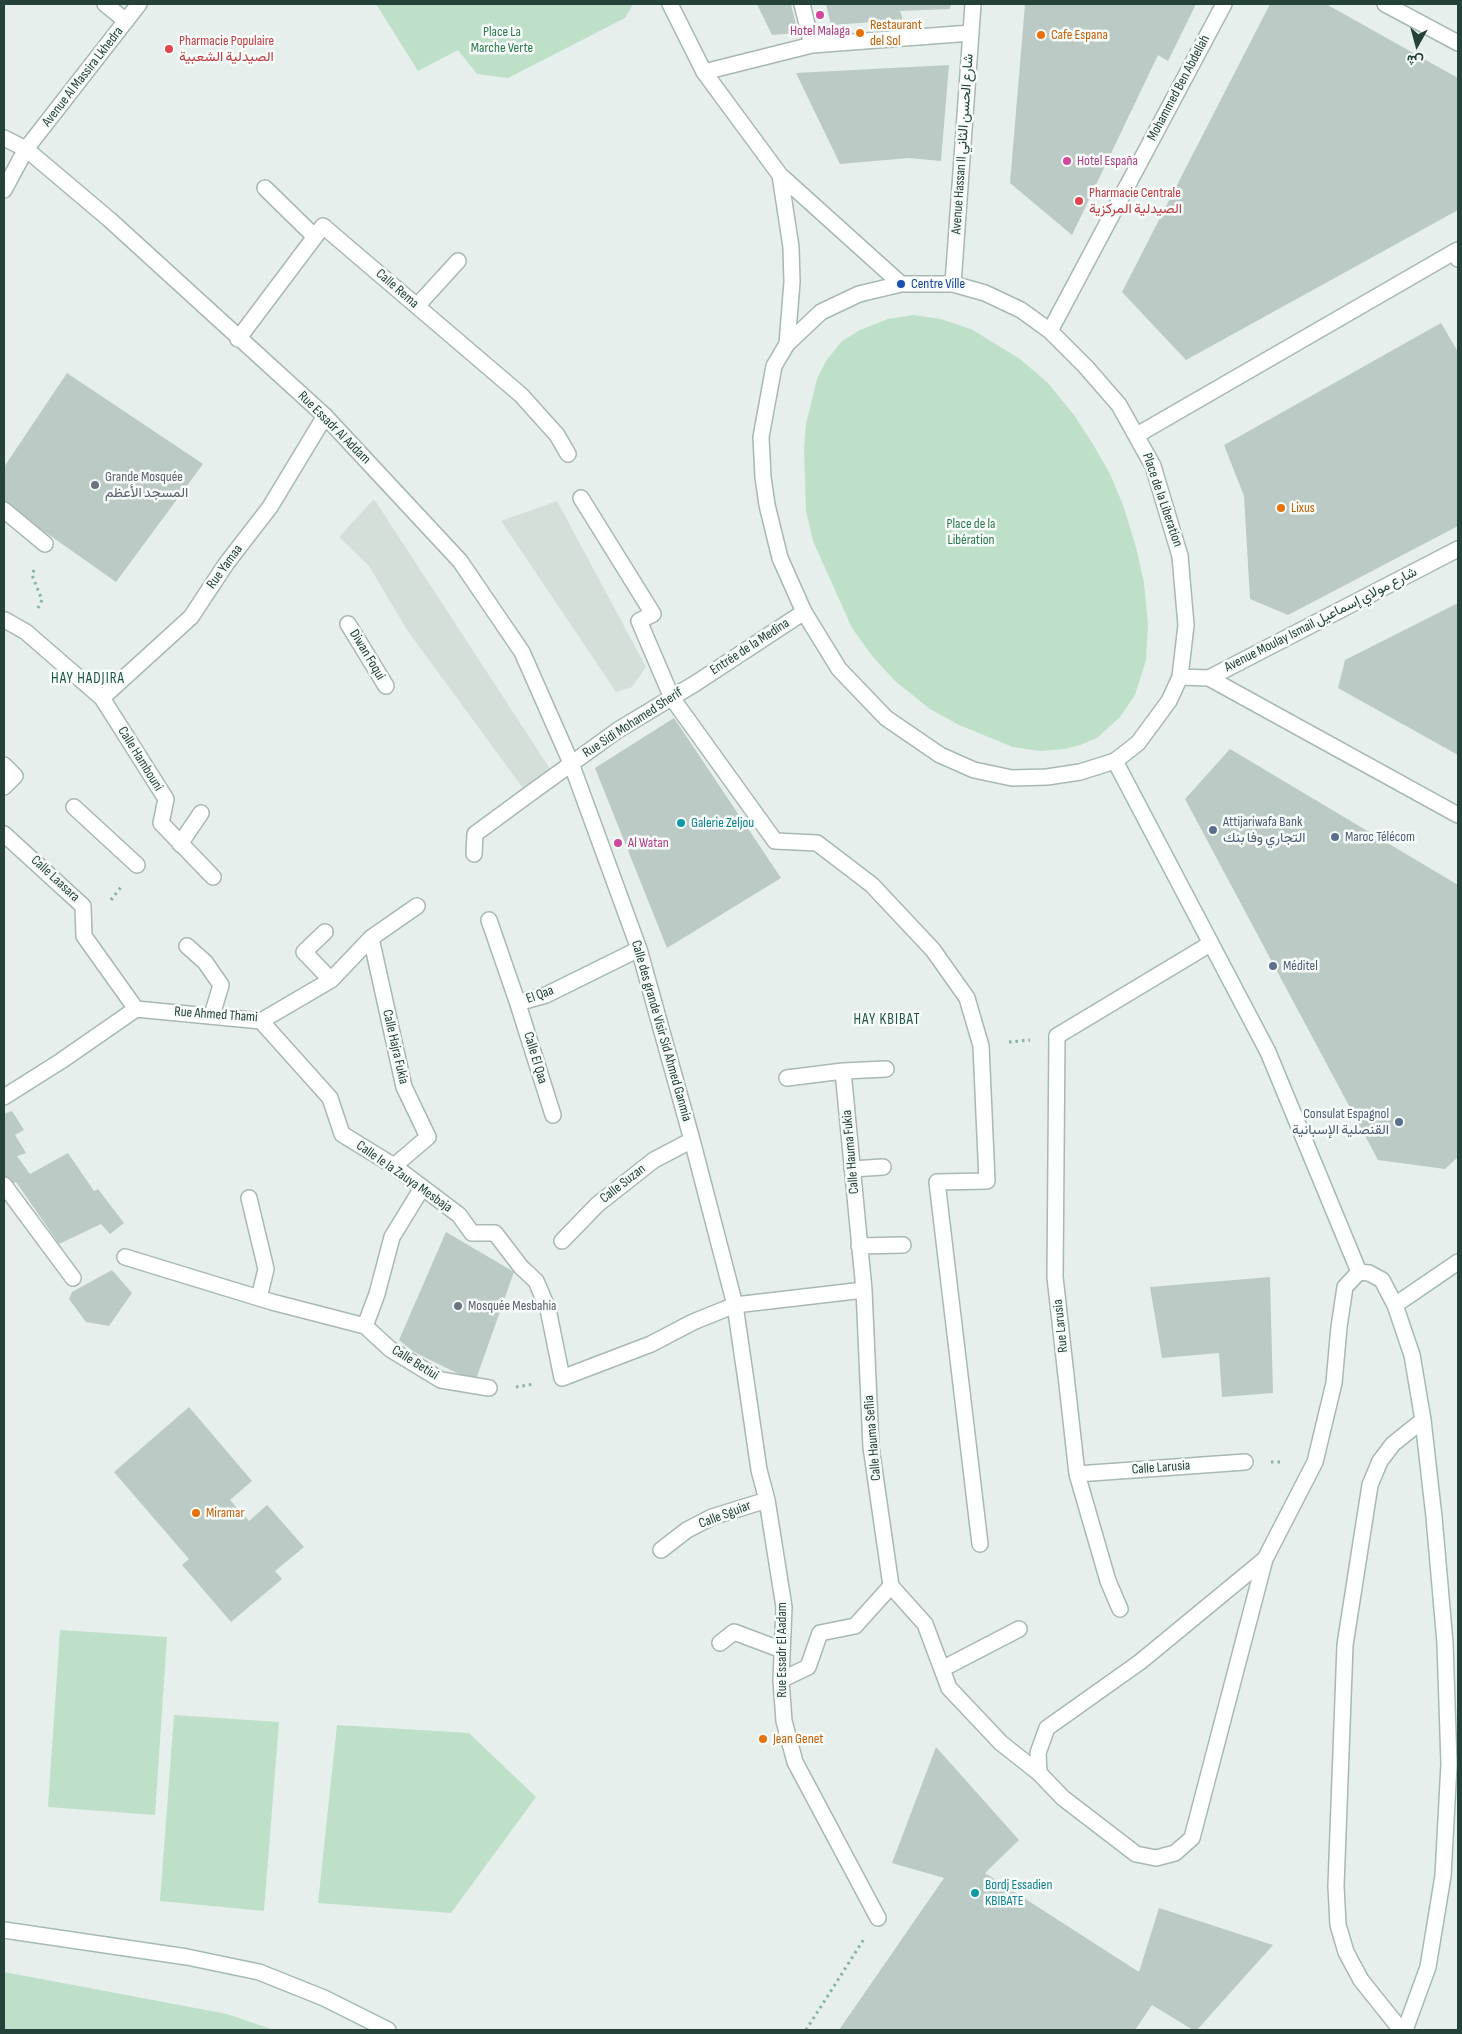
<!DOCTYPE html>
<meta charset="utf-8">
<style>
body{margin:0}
#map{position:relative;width:1462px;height:2034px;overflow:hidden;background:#e6efeb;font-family:"Sofia Sans Condensed",Vazirmatn,sans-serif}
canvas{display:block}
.frame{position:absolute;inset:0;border:5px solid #24423a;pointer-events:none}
.north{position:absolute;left:1392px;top:20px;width:50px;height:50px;-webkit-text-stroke:4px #f7fbf9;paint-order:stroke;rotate:187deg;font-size:14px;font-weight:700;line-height:20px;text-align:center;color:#24423a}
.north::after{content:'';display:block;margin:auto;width:18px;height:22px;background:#24423a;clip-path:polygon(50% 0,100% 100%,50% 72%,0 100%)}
</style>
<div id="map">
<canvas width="1462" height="2034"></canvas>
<div class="frame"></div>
<div class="north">ش</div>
</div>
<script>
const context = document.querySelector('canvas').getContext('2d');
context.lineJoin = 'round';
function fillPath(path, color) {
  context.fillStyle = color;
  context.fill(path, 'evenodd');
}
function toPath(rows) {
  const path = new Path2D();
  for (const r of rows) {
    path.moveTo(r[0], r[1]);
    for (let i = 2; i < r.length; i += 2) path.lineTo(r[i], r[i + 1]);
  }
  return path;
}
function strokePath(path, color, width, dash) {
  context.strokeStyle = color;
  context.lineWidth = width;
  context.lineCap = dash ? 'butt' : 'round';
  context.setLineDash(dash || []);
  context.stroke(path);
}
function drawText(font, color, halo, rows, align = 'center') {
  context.font = font + ' "Sofia Sans Condensed",Vazirmatn,sans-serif';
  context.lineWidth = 5;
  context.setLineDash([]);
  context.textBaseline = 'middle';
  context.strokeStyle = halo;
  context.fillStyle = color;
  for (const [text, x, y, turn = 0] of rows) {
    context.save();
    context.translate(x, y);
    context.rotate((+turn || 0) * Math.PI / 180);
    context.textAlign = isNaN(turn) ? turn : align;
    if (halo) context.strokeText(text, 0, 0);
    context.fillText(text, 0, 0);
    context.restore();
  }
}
fillPath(toPath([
 [374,499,556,778,528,795,407,630,369,566,339,537],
 [557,501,646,667,632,687,616,692,501,521]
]), '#d4dfda');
fillPath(toPath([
 [376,4,633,4,625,18,508,78,477,74,458,50,418,71],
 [913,315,941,319,971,329,1020,359,1048,383,1074,415,1094,446,1110,474,1123,505,1136,547,1144,583,1148,624,1146,660,1135,695,1120,717,1097,738,1080,745,1065,749,1040,751,1013,747,959,725,930,709,895,681,873,657,852,628,813,541,806,511,804,448,806,424,817,379,826,361,842,341,860,330,888,319],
 [60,1630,167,1637,155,1815,48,1807],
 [174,1715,279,1722,264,1911,160,1901],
 [337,1725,469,1733,536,1797,451,1913,318,1903],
 [4,1972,227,2014,274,2030,4,2030]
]), '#bfe0c8');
fillPath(toPath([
 [757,4,791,4,798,33,772,35],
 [826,4,951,4,950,9,900,11,903,20,831,25],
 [1025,4,1196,4,1168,61,1158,55,1072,235,1010,183],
 [1270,4,1326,4,1458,78,1458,210,1186,360,1122,292],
 [949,65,941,161,909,158,840,164,796,73],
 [1441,323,1458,352,1458,526,1288,615,1250,599,1244,496,1224,445],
 [67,373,203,464,116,582,4,503,4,467],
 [1458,603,1458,755,1338,688,1345,660],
 [674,718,781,878,667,948,595,768],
 [1230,749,1458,885,1458,1157,1445,1169,1378,1160,1185,799],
 [12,1111,24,1130,15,1135,26,1153,17,1156,30,1174,68,1153,94,1191,98,1189,124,1223,110,1234,101,1224,59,1244,16,1182,10,1186,4,1177,4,1114],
 [446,1232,514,1272,475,1382,414,1352,399,1340],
 [112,1270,132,1293,109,1326,86,1322,69,1299,72,1292],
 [1270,1277,1273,1393,1222,1397,1219,1353,1162,1358,1150,1287],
 [189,1407,252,1481,230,1500,249,1521,267,1505,304,1547,275,1571,282,1579,231,1622,182,1565,189,1559,114,1472],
 [936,1747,1019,1840,985,1873,1139,1972,1159,1908,1273,1945,1197,2030,1193,2030,1152,2005,1135,2030,839,2030,944,1878,892,1863]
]), '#bbcac4');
const service = toPath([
 [105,4,126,21],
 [4,138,26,149,4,190],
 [265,188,315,237],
 [417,306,458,261],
 [238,339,323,226,521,395,557,435,568,454],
 [581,498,653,614,639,621,672,698,775,841,817,843,872,885,933,950,967,998,981,1046,987,1181,937,1182,980,1544],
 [5,620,26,632,102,698,166,799,161,823,213,877],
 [348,624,386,686],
 [102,698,191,617,226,564,270,507,325,416],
 [571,763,639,949,692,1140,735,1305,759,1470,767,1500,784,1607,781,1680,784,1721,795,1762,878,1918],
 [4,765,15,776,4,787],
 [4,834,83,906,84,936,136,1009],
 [180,844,201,813],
 [474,854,475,834,528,795,618,730,696,683,804,612],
 [489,920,517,1001,521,1002,546,995,639,949],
 [325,932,304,952,331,980],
 [371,938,404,1087,428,1137,394,1166],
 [187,946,205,962,221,985,212,1015],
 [517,1001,553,1115],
 [261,1021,330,1098,342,1134,394,1166,459,1215,472,1233,495,1233,521,1267,536,1281,548,1309,562,1378,651,1344,693,1322,735,1305,864,1290],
 [1057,1036,1055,1277,1077,1474,1108,1581,1120,1609],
 [843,1071,886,1069],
 [787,1078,843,1071,864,1290,871,1447,891,1586],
 [4,1097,61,1061,136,1009,261,1021,331,980,371,938,417,906],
 [852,1169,883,1167],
 [4,1185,73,1278],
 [249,1198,266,1269,259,1298],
 [562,1241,598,1204,654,1160,692,1140],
 [859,1246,903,1245],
 [125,1257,272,1302,365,1326,390,1349,441,1380,489,1388],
 [365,1326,377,1294,392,1237,422,1188],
 [1077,1474,1245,1462],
 [661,1550,687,1530,712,1517,767,1500],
 [720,1643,734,1632,782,1650],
 [942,1669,1019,1629],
 [781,1680,808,1667,820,1633,855,1626,891,1586,925,1624,949,1688,1001,1743,1039,1773],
 [1401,2030,1361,1980,1346,1952,1338,1925,1336,1886,1345,1645,1370,1485,1380,1461,1393,1444,1423,1420]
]);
const pedestrian = toPath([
 [802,4,812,45],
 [704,72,812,45,971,33],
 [953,284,973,4],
 [1137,435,1454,252],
 [4,510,45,544],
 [1209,678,1458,815],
 [74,807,137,865]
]);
const minor = toPath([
 [139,4,26,149,110,220,325,416,460,561,522,652,571,763],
 [1385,4,1458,43],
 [1458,250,1454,252,1458,259],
 [1057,1036,1210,944],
 [1265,1559,1192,1838,1175,1853,1156,1858,1136,1854,1063,1798,1039,1773,1038,1753,1047,1728,1140,1662,1265,1559,1315,1462,1334,1383,1339,1327,1345,1287,1359,1272]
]);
const tertiary = toPath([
 [670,4,704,72,780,175,901,284],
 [780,175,791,247,792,282,787,344],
 [901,284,953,284,985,293,1021,310,1050,331,1086,367,1119,405,1153,466,1180,556,1186,625,1180,677,1169,701,1138,743,1115,761,1080,772,1047,777,1012,778,974,770,940,755,886,718,839,669,804,612,780,558,767,505,763,477,761,437,774,366,787,344,821,312,859,294,901,284],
 [1050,331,1224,4],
 [1180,677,1209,678,1458,549]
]);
const secondary = toPath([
 [1115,761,1268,1052,1359,1272,1369,1273,1382,1280,1395,1305,1412,1355,1423,1420,1434,1517,1445,1643,1449,1764,1443,1876,1428,1967,1405,2030],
 [1395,1305,1458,1262],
 [4,1930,187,1957,259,1972,324,1998,388,2030]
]);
strokePath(service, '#a8b8b2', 18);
strokePath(pedestrian, '#a8b8b2', 18);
strokePath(minor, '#a8b8b2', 18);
strokePath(tertiary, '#a8b8b2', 18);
strokePath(secondary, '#a4bbb3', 18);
strokePath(toPath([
 [34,570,32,575,42,600,38,608],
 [111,900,121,887],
 [1009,1042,1030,1040],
 [516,1387,534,1384],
 [1271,1462,1284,1462],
 [806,2030,864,1939]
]), '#86b3a5', 3, [2.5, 4]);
strokePath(service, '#fff', 15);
strokePath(pedestrian, '#fff', 15);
strokePath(minor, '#fff', 15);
strokePath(tertiary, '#fff', 15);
strokePath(secondary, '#fff', 15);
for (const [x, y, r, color] of [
 [820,15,5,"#d1479c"],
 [860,33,5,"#e8710a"],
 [1041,35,5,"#e8710a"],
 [169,49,5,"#e0444e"],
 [1067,161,5,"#d1479c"],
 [1079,201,5,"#e0444e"],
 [901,284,5,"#1a4fb4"],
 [95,485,5,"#6b7280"],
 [1281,508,5,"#e8710a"],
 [681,823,5,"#0f9aa8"],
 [1213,830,5,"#5c6f8a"],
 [1335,837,5,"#5c6f8a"],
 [618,843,5,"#d1479c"],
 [1273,966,5,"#5c6f8a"],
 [1399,1122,5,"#5c6f8a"],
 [458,1306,5,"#6b7280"],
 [196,1513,5,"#e8710a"],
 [763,1739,5,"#e8710a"],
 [975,1893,5,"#0f9aa8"]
]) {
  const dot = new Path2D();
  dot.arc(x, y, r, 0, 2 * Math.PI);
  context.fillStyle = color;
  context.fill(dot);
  strokePath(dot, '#f7fbf9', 2);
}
drawText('14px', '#c56008', '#f7fbf9', [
 ["Restaurant",870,25],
 ["del Sol",870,41],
 ["Cafe Espana",1051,35],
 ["Lixus",1291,508],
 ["Miramar",206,1513],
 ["Jean Genet",773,1739]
], 'left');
drawText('14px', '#b23c85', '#f7fbf9', [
 ["Hotel Malaga",820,31,"center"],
 ["Hotel España",1077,161],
 ["Al Watan",628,843]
], 'left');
drawText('14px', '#2d7a4b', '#f7fbf9', [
 ["Place La",502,32],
 ["Marche Verte",502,48],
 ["Place de la",971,524],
 ["Libération",971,540]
]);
drawText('14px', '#be3a42', '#f7fbf9', [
 ["Pharmacie Populaire",179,41],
 ["الصيدلية الشعبية",179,57],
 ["Pharmacie Centrale",1089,193],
 ["الصيدلية المركزية",1089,209]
], 'left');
drawText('14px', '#24423a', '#f7fbf9', [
 ["Avenue Al Massira Lkhedra",83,77,-52],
 ["Mohammed Ben Abdellah",1179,88,-62],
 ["Avenue Hassan II شارع الحسن الثاني",963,144,-86],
 ["Calle Rema",397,289,41],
 ["Rue Essadr Al Addam",334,428,45],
 ["Place de la Liberation",1162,500,71],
 ["Rue Yamaa",225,567,-54],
 ["Avenue Moulay Ismail شارع مولاي إسماعيل",1321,620,-27],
 ["Entrée de la Medina",750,647,-33],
 ["Diwan Foqui",367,655,59],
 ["Rue Sidi Mohamed Sherif",633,723,-33],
 ["Calle Hambouni",140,759,58],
 ["Calle Laasara",55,879,43],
 ["El Qaa",540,995,-20],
 ["Rue Ahmed Thami",216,1015,4],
 ["Calle des grande Visir Sid Ahmed Ganmia",661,1031,74],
 ["Calle Hajra Fukia",395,1047,77],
 ["Calle El Qaa",535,1058,73],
 ["Calle Hauma Fukia",851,1152,-95],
 ["Calle le la Zauya Mesbaja",404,1177,35],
 ["Calle Suzan",623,1184,-38],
 ["Rue Larusia",1061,1326,-96],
 ["Calle Betiui",415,1363,32],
 ["Calle Hauma Seflia",873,1438,-95],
 ["Calle Larusia",1161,1468,-4],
 ["Calle Sguiar",725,1515,-21],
 ["Rue Essadr El Aadam",782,1650,-90]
]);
drawText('14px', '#164399', '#f7fbf9', [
 ["Centre Ville",911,284]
], 'left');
drawText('14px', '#5b616d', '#f7fbf9', [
 ["Grande Mosquée",105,477],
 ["المسجد الأعظم",105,493],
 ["Mosquée Mesbahia",468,1306]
], 'left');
drawText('14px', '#4e5e75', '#f7fbf9', [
 ["Attijariwafa Bank",1223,822],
 ["التجاري وفا بنك",1223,838],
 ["Maroc Télécom",1345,837],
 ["Méditel",1283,966],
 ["Consulat Espagnol",1389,1114,"right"],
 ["القنصلية الإسبانية",1389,1130,"right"]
], 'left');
drawText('14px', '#0d838f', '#f7fbf9', [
 ["Galerie Zeljou",691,823],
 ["Bordj Essadien",985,1885],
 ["KBIBATE",985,1901]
], 'left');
context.letterSpacing = '1px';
drawText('15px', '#1f5548', '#f7fbf9', [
 ["HAY HADJIRA",88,679],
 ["HAY KBIBAT",887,1020]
]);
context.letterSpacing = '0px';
</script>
